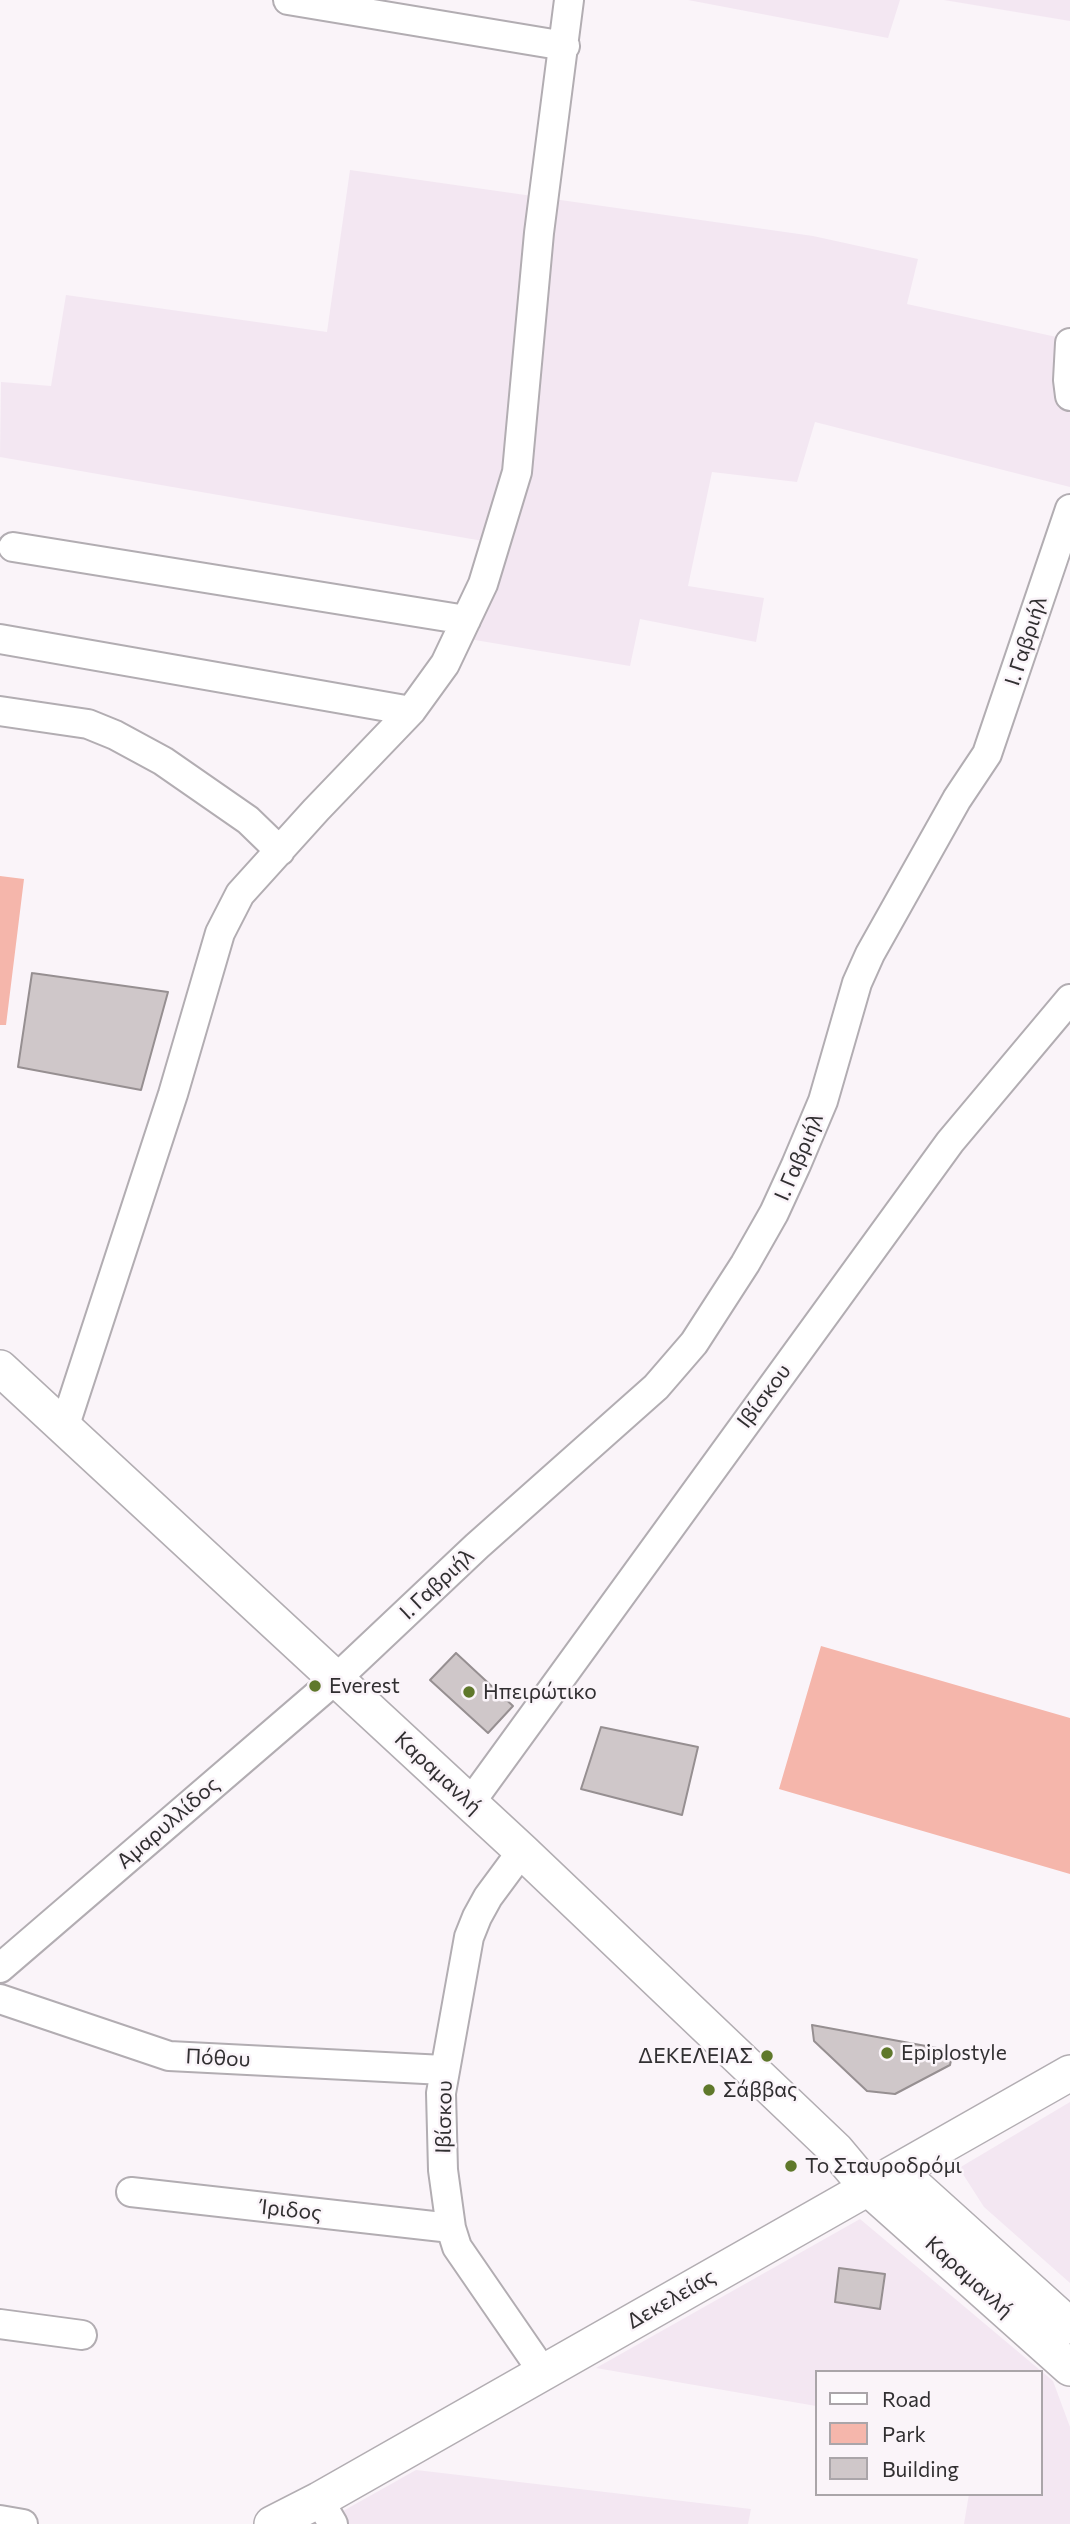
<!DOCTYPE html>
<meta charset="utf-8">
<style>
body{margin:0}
#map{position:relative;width:1070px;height:2524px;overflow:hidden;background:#faf4f9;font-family:Commissioner,sans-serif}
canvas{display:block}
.legend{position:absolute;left:815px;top:2370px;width:228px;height:126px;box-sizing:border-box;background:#faf4f9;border:2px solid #aaa5a9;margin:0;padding:9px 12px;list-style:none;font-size:21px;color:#312f31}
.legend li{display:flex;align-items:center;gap:14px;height:35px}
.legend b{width:35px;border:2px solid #aaa5a9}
</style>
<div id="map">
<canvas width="1070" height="2524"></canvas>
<ul class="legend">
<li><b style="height:9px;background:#fff"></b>Road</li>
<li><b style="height:19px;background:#f5b6ab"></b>Park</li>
<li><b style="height:19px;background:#cfc7c9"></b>Building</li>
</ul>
</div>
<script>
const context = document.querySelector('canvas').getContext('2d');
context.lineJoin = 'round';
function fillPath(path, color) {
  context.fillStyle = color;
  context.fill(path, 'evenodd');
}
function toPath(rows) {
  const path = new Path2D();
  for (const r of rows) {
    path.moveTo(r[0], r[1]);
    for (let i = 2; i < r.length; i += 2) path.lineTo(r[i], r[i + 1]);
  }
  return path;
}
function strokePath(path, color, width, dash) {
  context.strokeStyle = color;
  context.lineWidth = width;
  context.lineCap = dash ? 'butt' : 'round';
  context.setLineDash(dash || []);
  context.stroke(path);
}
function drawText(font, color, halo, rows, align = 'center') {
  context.font = font + ' Commissioner,sans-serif';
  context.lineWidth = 5;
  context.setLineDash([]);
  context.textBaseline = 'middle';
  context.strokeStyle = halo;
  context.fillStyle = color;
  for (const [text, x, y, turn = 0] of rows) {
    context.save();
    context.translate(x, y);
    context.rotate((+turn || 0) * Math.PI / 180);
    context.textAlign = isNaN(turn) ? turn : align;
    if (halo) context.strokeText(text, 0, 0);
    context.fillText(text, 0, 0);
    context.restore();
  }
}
fillPath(toPath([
 [688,0,900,0,888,38],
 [944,0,1070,0,1070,21],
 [350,170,813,236,918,259,907,304,1070,340,1070,487,815,422,797,482,712,472,688,586,764,598,756,642,640,619,630,666,451,636,483,541,0,457,1,382,51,386,66,295,327,332],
 [1070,2102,1070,2283,984,2207,959,2168],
 [860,2219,1053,2381,1070,2427,1070,2524,964,2524,969,2494,1040,2494,1040,2372,816,2372,816,2406,596,2368],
 [416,2470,751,2509,748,2524,320,2524]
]), '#f3e7f2');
fillPath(toPath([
 [0,876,24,879,6,1025,0,1025],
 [821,1646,1070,1718,1070,1874,779,1789]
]), '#f5b6ab');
const building = toPath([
 [32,973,168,992,141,1090,18,1067,32,973],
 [456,1653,513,1706,488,1733,430,1680,456,1653],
 [601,1727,698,1747,682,1815,581,1789,601,1727],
 [812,2025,953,2051,950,2065,895,2094,867,2091,814,2041,812,2025],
 [839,2268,885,2274,880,2309,835,2302,839,2268]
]);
fillPath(building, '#cfc7c9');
strokePath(building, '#968f91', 2);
const minor = toPath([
 [288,0,565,46],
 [1070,343,1068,380,1070,396],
 [13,547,466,620],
 [0,639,411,711],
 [0,711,88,724,115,735,163,761,248,820,280,851],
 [64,1428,173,1094,220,933,240,894,316,810,411,711,445,664,483,584,517,472,539,233,569,0],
 [470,1803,950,1142,1070,999],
 [522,1851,488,1897,477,1917,469,1937,441,2093,443,2170,451,2228,457,2247,543,2372],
 [0,1968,336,1679,477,1546,656,1387,694,1343,745,1264,774,1213,796,1165,823,1101,857,983,870,954,957,799,987,754,1070,509],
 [0,1999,169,2056,444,2070],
 [131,2192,451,2228],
 [0,2324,82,2335],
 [319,2500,333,2524],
 [0,2520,23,2524]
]);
const major = toPath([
 [0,1368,522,1851,836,2150,867,2187,1070,2368],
 [868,2187,917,2188,1070,2326],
 [272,2524,319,2500,1070,2073]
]);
strokePath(minor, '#b2adb2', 32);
strokePath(major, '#b2adb2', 38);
strokePath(minor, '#fff', 28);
strokePath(major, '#fff', 35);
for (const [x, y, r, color] of [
 [315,1686,7,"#5f782b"],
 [469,1692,7,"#5f782b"],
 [887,2053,7,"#5f782b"],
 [767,2056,7,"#5f782b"],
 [709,2090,7,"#5f782b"],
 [791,2166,7,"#5f782b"]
]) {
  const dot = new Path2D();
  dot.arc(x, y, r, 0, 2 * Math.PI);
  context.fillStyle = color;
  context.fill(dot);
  strokePath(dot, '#faf4f9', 2.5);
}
drawText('21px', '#312f31', '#faf4f9', [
 ["Ι. Γαβριήλ",1026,641,-72],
 ["Ι. Γαβριήλ",799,1157,-67],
 ["Ιβίσκου",764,1396,-53],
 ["Ι. Γαβριήλ",437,1584,-43],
 ["Καραμανλή",438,1773,43],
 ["Αμαρυλλίδος",168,1823,-41],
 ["Πόθου",218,2058,3],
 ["Ιβίσκου",444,2117,-89],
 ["Ίριδος",291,2210,6],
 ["Καραμανλή",969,2277,42],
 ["Δεκελείας",671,2299,-30]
]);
drawText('21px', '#312f31', '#faf4f9', [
 ["Everest",329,1686],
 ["Ηπειρώτικο",483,1692],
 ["Epiplostyle",901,2053],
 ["ΔΕΚΕΛΕΙΑΣ",753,2056,"right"],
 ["Σάββας",723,2090],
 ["Το Σταυροδρόμι",805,2166]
], 'left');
</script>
